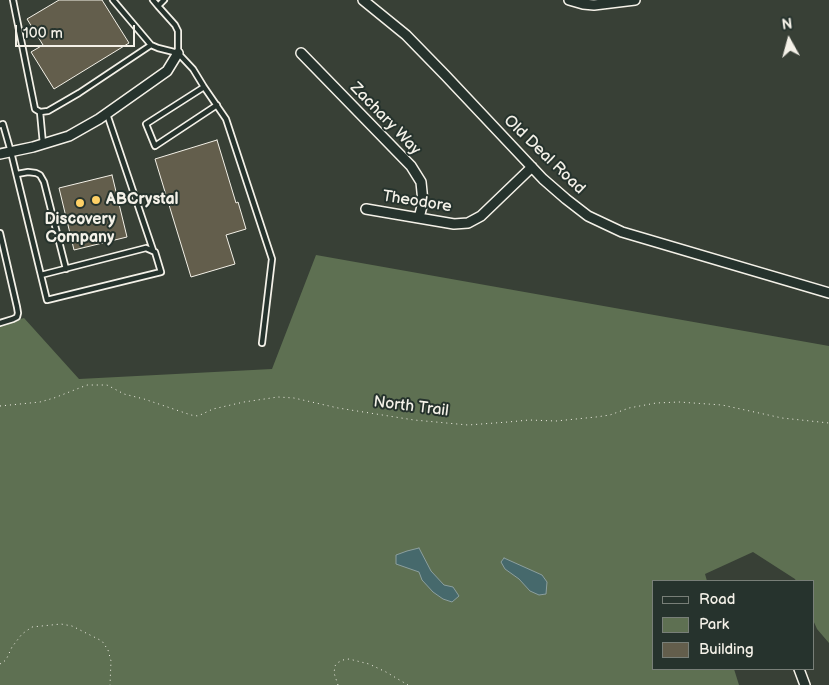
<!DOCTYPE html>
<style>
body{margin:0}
#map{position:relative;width:829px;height:685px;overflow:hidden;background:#384036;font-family:"Balsamiq Sans",sans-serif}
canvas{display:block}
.legend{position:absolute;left:652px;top:580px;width:162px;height:90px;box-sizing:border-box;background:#26332d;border:1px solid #787f78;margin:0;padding:6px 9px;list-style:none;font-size:15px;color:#f4f1e8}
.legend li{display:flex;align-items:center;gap:10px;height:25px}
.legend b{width:25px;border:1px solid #787f78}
.north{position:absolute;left:764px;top:15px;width:50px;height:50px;-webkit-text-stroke:4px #26332d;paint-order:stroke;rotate:353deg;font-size:14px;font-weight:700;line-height:20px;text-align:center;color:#f4f1e8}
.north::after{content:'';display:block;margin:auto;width:18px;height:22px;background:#f4f1e8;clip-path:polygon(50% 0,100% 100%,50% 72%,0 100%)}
.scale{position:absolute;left:15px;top:25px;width:120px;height:22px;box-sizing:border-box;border:2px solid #f4f1e8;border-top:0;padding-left:6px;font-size:15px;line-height:18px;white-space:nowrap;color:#f4f1e8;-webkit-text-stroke:4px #26332d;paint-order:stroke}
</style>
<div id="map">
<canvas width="829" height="685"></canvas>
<ul class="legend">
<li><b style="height:6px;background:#26332d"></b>Road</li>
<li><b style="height:14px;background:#5e7052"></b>Park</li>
<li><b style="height:14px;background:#635e4c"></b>Building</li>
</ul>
<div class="north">N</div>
<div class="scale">100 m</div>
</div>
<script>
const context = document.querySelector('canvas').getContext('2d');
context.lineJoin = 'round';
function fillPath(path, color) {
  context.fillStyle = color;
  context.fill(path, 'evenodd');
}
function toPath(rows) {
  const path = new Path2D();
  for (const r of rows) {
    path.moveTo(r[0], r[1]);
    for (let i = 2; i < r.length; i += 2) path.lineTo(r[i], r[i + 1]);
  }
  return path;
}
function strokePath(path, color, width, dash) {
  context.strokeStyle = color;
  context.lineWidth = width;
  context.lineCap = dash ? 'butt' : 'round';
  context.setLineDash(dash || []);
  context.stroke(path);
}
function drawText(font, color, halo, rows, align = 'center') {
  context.font = font + ' "Balsamiq Sans",sans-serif';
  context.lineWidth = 4;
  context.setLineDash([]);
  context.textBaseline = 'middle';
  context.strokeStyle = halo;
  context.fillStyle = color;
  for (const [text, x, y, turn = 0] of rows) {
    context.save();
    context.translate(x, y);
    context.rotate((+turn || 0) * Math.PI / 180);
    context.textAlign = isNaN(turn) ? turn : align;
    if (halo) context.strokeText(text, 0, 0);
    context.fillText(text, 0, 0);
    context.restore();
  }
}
fillPath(toPath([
 [316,255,829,346,829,643,817,629,813,620,813,581,796,581,795,579,753,552,705,574,707,581,653,581,653,669,734,669,739,685,0,685,0,325,24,318,79,379,272,369]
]), '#5e7052');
const water = toPath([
 [419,548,431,571,444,585,453,587,459,596,452,602,443,599,433,592,422,580,419,572,396,564,396,555,407,551,419,548],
 [504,558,542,575,547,582,546,594,539,595,530,591,519,579,505,569,501,562,504,558]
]);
fillPath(water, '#46696c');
strokePath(water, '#8c9f9e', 1);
const building = toPath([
 [59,0,102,0,129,43,54,89,31,52,43,45,27,19,59,0],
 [217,140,236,203,238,202,246,229,226,235,235,264,191,277,155,159,217,140],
 [112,175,127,237,74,250,59,188,112,175]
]);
fillPath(building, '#635e4c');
strokePath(building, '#f4f1e8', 1);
const lane = toPath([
 [13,0,35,109,40,112,48,111,79,93,151,45,158,48,178,53,193,69,204,87,226,119,272,259,262,343],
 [113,0,151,45],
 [153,0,158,6,164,0],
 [158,6,175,25,178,31,178,53],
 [204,87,146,124,155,146,217,105],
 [40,112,43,144],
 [107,114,153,250],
 [0,125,3,124,11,152,47,300,161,272,155,252,146,248,41,275],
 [17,174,28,172,36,173,40,175,44,182,66,269],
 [0,233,17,307,18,313,17,317,13,319,0,323]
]);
const street = toPath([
 [363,0,406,35,445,75,543,179,566,199,588,216,622,232,829,293],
 [569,0,583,4,594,5,635,0],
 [301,53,411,166,421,182,423,202,419,218],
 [0,154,33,147,69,136,99,119,167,71,178,53],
 [366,209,454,224,468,223,481,216,532,167],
 [799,669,805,685]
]);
strokePath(lane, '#f4f1e8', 8);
strokePath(street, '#f4f1e8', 12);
strokePath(toPath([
 [0,406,40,402,54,398,87,385,107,385,124,394,144,399,191,415,198,416,213,409,244,402,278,397,294,398,338,408,414,420,468,425,508,422,529,420,556,421,596,417,610,415,629,408,656,403,679,402,722,405,782,418,829,423],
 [0,664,6,660,12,647,22,634,32,627,61,624,72,626,102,641,108,650,111,661,110,685],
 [338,685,334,673,335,666,337,663,343,660,349,659,369,664,386,672,408,685]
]), '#f4f1e8', 1, [1, 4]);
strokePath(lane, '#26332d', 4.5);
strokePath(street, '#26332d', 9);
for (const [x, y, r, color] of [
 [96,200,5,"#ffd166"],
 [80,203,5,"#ffd166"]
]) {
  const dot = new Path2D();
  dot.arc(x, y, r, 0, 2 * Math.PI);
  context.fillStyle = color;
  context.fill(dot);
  strokePath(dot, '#26332d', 2);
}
drawText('16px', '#f4f1e8', '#26332d', [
 ["Zachary Way",385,119,46],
 ["Old Deal Road",544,155,44],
 ["Theodore",417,202,9],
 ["North Trail",411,407,7]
]);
drawText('bold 16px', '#f4f1e8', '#26332d', [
 ["ABCrystal",106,200],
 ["Discovery",80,220,"center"],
 ["Company",80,238,"center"]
], 'left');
</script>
